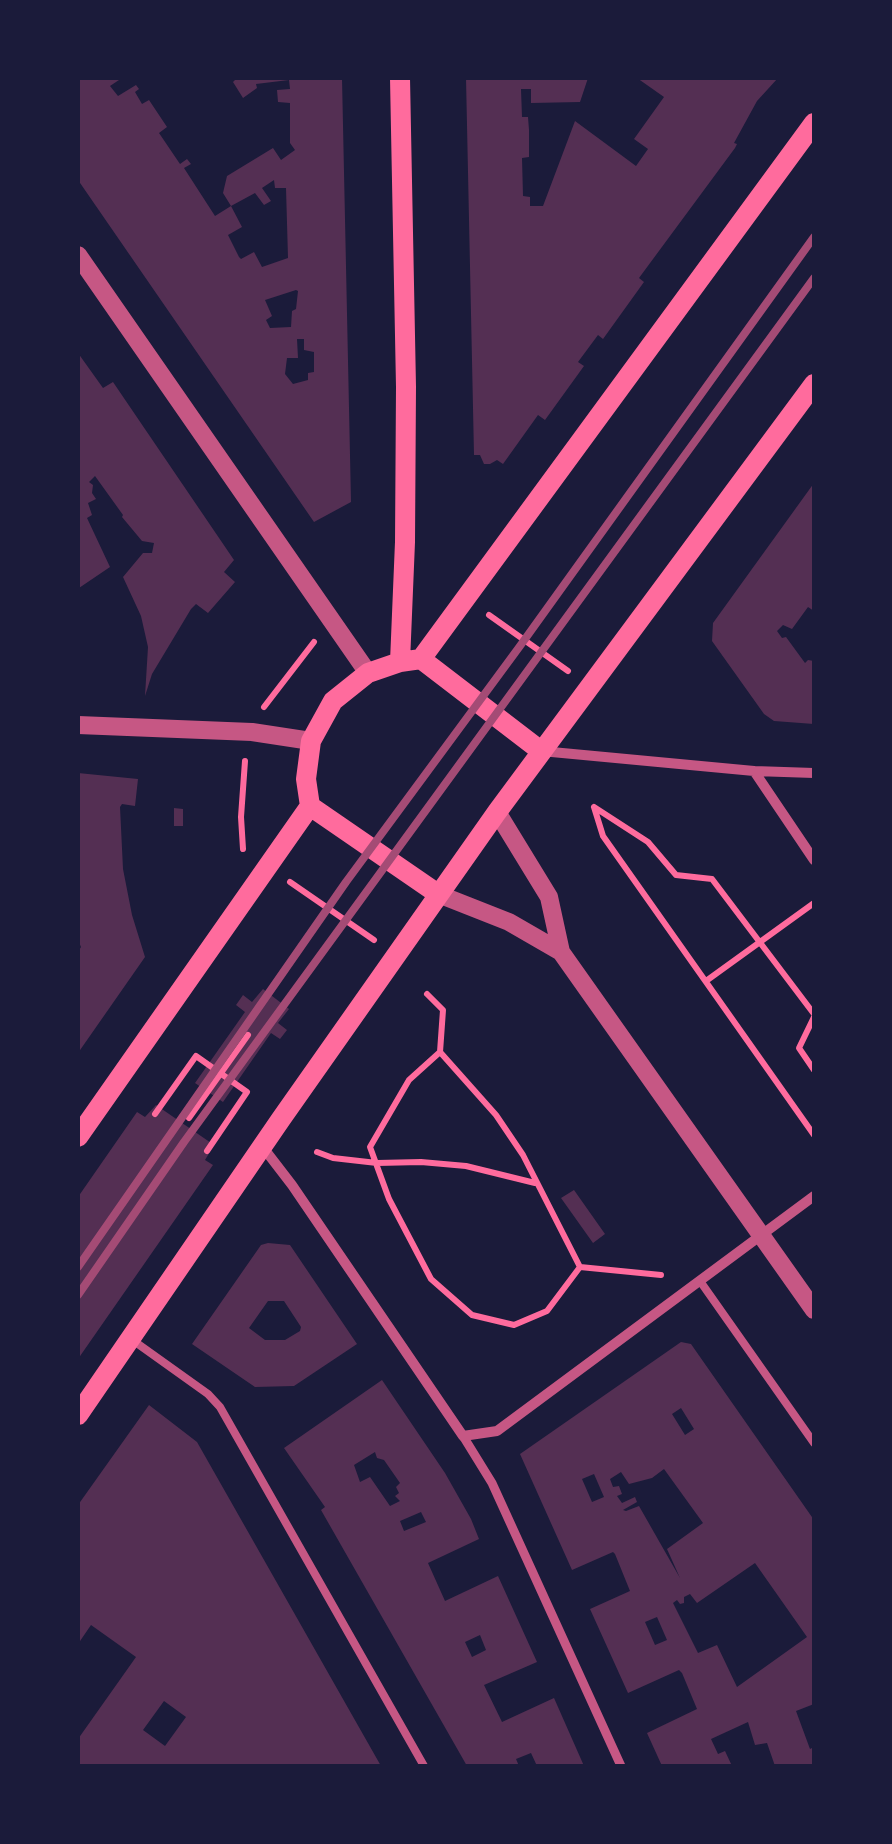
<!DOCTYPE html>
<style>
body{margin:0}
#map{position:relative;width:892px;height:1844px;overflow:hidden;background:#1b1b3a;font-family:"Exo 2",sans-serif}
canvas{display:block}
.frame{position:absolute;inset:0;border:80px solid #1b1b3a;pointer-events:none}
</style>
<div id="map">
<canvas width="892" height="1844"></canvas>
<div class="frame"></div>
</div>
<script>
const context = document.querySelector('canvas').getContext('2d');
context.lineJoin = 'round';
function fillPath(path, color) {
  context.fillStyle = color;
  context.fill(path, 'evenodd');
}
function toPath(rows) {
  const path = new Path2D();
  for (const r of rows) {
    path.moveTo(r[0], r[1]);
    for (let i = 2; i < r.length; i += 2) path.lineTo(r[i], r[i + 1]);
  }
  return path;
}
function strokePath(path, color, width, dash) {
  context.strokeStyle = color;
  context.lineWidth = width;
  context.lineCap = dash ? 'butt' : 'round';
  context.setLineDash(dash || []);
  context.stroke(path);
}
fillPath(toPath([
 [78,78,122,78,110,86,118,96,136,85,139,89,135,92,142,104,149,100,167,127,159,133,180,164,187,159,191,164,184,168,215,216,231,206,223,193,227,176,273,148,281,160,295,150,290,143,290,103,278,102,277,90,290,89,289,80,256,84,257,88,243,98,233,82,237,78,342,78,351,502,314,522,78,180],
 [274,180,275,188,286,188,288,258,262,267,254,252,241,259,239,257,228,235,242,227,231,206,255,193,264,205,271,201,262,188],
 [296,290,298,291,296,309,292,311,291,327,270,328,266,320,272,316,265,300],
 [297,339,304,339,304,350,314,352,314,372,308,373,308,380,293,384,285,374,287,358,298,358],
 [466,78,588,78,580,102,531,103,531,89,521,89,522,117,528,117,529,130,529,157,522,158,523,196,530,197,530,206,543,206,575,121,636,166,648,149,634,139,664,97,637,78,778,78,757,101,734,143,737,144,735,148,639,278,644,282,603,339,598,335,578,362,584,366,545,420,538,415,503,464,497,460,490,464,484,464,480,455,474,455],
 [78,353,103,388,113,382,234,560,224,572,235,582,208,613,196,604,191,609,152,674,145,696,148,647,141,616,123,577,143,553,152,553,154,543,142,541,122,517,123,515,95,476,89,482,93,485,92,493,96,499,88,503,92,515,87,518,110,567,79,588],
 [814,483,814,611,808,607,792,629,783,625,777,631,782,638,786,637,805,663,808,660,814,661,814,724,774,721,764,714,712,641,713,623],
 [78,773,138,779,135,806,122,804,120,807,123,869,132,915,145,957,78,1053,78,952,81,947,78,940],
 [174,808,183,809,183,826,174,826],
 [263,989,289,1009,278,1023,287,1030,280,1039,271,1033,223,1102,195,1083,245,1012,236,1005,243,995,252,1002],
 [156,1105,214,1145,205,1160,213,1165,78,1359,78,1197,137,1112,145,1117],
 [574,1190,605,1234,593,1243,561,1198],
 [268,1243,290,1245,357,1344,294,1386,255,1387,192,1344,261,1245],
 [268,1301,284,1301,301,1327,300,1331,285,1340,265,1340,249,1328],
 [681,1342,691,1344,814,1520,814,1704,796,1711,810,1749,814,1747,814,1766,775,1766,767,1743,755,1745,748,1722,711,1739,718,1754,725,1751,732,1766,662,1766,647,1733,697,1709,682,1673,679,1670,628,1693,590,1609,630,1591,615,1554,613,1552,572,1570,520,1454],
 [681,1408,694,1429,685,1435,672,1414],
 [664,1469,703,1523,667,1549,680,1578,639,1506,626,1511,623,1510,637,1502,635,1497,622,1503,617,1496,622,1494,619,1486,613,1487,610,1479,621,1472,629,1484,652,1478],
 [594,1474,604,1497,592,1502,582,1479],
 [755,1563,807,1637,737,1687,717,1645,698,1653,673,1603,677,1600,680,1604,684,1603,684,1597,690,1594,697,1603],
 [657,1617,667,1640,655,1645,645,1622],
 [382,1380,445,1473,471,1519,479,1539,428,1563,445,1601,498,1576,537,1662,484,1685,502,1722,554,1698,584,1766,537,1766,531,1753,516,1759,519,1766,467,1766,321,1510,325,1507,284,1448],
 [375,1452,377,1458,384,1460,400,1483,396,1487,399,1493,395,1496,400,1501,390,1506,370,1477,360,1482,354,1465],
 [421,1512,426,1522,404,1531,400,1521],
 [480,1635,486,1650,472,1657,465,1642],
 [149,1405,197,1442,381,1766,78,1766,78,1739,136,1657,91,1625,78,1644,78,1505],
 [164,1701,186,1717,165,1746,143,1730]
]), '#542f53');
strokePath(toPath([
 [489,615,568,671],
 [264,707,314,642],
 [594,807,603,836,814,1135],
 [594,807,648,842,676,875,712,879,814,1014],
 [243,849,241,817,245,761],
 [290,882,374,940],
 [706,981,814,903],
 [427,994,443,1010,440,1052,496,1115,523,1155,580,1267,661,1275],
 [814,1017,799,1048,814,1070],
 [440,1052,409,1080,370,1147,389,1199,431,1279,472,1315,514,1325,547,1311,580,1267],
 [155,1114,196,1056,247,1092,207,1151],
 [189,1118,248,1035],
 [317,1152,333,1158,377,1163,421,1162,466,1166,535,1183]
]), '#ff6b9d', 6);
strokePath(toPath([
 [700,1281,814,1443],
 [131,1339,208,1394,220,1407,424,1766]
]), '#c65784', 8);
strokePath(toPath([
 [463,1436,492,1483,621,1766]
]), '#c65784', 9);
strokePath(toPath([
 [541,751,754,771,814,773],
 [754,771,814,860],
 [262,1146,292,1185,463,1436,497,1431,814,1196]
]), '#c65784', 10);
strokePath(toPath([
 [78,255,368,673],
 [78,725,252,732,311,741],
 [497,812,549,897,561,952,814,1310],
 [438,894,509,922,561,952]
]), '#c65784', 18);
strokePath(toPath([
 [421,659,814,123],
 [400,662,405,542,406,387,400,78],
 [438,894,310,806,306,779,311,741,333,701,368,673,400,662,421,659,541,751],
 [78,1137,310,806],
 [78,1415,281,1119,497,812,814,384]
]), '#ff6b9d', 20);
strokePath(toPath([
 [78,1267,346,882,520,646,814,237],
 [78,1295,184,1142,814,278]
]), '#a44b75', 8);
</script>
